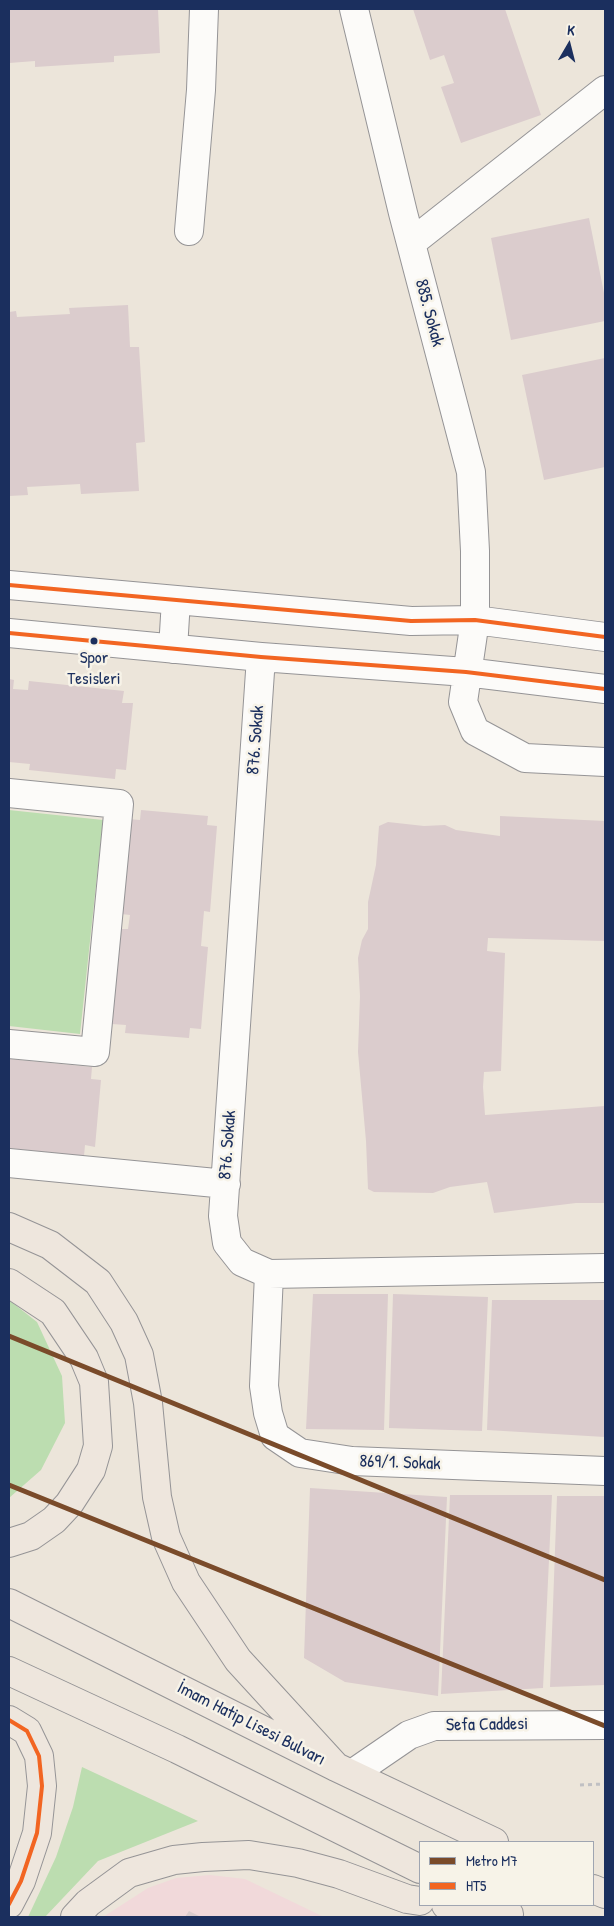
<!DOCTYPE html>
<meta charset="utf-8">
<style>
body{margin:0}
#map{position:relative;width:614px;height:1926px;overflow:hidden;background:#ece5da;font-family:"Patrick Hand",sans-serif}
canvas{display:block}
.frame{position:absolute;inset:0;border:10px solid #1b2f5e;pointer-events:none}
.legend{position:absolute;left:419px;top:1841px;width:175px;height:65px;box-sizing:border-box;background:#f7f3e8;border:1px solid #9fa5b1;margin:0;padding:6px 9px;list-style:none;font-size:15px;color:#1b2f5e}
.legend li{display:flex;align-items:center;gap:10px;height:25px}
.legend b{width:25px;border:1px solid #9fa5b1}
.north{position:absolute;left:544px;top:20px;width:50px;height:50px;-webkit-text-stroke:4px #f7f3e8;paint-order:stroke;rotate:8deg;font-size:14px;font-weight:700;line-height:20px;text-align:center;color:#1b2f5e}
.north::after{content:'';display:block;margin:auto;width:18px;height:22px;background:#1b2f5e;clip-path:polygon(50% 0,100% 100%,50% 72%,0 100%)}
</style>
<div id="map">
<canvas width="614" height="1926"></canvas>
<div class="frame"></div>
<ul class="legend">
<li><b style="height:6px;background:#7a4b2a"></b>Metro M7</li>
<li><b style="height:6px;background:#f26522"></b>HT5</li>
</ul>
<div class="north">K</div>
</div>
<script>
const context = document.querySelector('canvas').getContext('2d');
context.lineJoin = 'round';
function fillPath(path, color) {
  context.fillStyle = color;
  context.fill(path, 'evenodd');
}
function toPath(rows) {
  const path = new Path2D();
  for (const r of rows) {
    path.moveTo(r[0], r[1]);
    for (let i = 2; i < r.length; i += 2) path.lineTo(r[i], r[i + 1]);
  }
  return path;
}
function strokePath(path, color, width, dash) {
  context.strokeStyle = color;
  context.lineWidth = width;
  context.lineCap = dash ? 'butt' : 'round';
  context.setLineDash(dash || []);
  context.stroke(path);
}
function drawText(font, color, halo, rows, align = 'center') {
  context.font = font + ' "Patrick Hand",sans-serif';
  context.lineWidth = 5;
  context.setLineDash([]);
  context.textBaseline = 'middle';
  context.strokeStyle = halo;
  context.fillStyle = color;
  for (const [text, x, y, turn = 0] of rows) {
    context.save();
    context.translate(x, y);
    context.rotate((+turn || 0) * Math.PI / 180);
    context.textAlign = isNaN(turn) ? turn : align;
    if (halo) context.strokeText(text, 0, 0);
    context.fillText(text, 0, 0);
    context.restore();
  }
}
fillPath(toPath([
 [210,1875,245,1879,324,1917,103,1917,148,1888,176,1878]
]), '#f1d9da');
fillPath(toPath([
 [9,810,103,820,80,1034,9,1026],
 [9,1300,37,1322,62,1376,65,1423,41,1470,9,1498],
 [82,1767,198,1821,98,1861,45,1917,28,1917,56,1857,73,1807]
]), '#bcddb0');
fillPath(toPath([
 [9,9,158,9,160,53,114,56,114,62,35,67,35,61,9,63],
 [413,9,505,9,541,115,461,143,441,87,454,83,444,55,430,60],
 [589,218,605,298,605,321,511,340,491,238],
 [128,305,130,347,139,347,145,442,136,443,139,491,81,494,80,484,27,487,28,495,9,496,9,312,16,311,17,317,70,314,69,308],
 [605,358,605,467,544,480,522,375],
 [9,679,14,680,13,689,28,690,29,681,124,691,122,703,133,703,126,770,116,769,115,779,29,770,30,764,9,762],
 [141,810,208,816,207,825,217,826,210,912,204,911,201,946,208,947,201,1029,190,1028,189,1038,125,1033,126,1025,112,1024,119,929,128,929,130,915,121,914,128,819,140,820],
 [500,816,605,821,605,941,488,938,487,951,505,953,501,1071,484,1072,483,1087,485,1115,605,1106,605,1203,576,1203,494,1213,487,1182,450,1187,433,1193,374,1192,368,1189,366,1141,358,1052,360,996,358,958,362,940,368,929,368,902,376,865,379,826,388,822,424,826,445,825,456,830,500,836],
 [9,1059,92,1067,91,1079,101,1080,95,1147,85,1145,84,1156,9,1148],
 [313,1294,388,1294,384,1430,306,1429],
 [393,1294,488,1297,482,1431,389,1428],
 [492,1300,605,1300,605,1437,487,1430],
 [310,1488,447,1497,438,1696,345,1682,304,1658],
 [450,1495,552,1495,543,1688,441,1694],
 [557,1496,605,1496,605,1685,550,1687],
 [189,1911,201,1917,185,1917]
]), '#dbcccd');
const minor = toPath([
 [354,9,403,213,471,472,475,551,475,620,463,702,475,731,525,758,605,762],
 [189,231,201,90,204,9],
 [411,243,605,90],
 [9,585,411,621,475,620,605,637],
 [9,633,261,657,466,672,605,689],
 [173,649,176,600],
 [261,657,223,1216,227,1243,242,1262,269,1274,605,1268],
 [9,793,119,804,95,1052,9,1044],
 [9,1163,226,1184],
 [269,1274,264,1386,268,1413,275,1436,300,1453,352,1461,605,1471],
 [352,1774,409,1735,434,1726,605,1725]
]);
const major = toPath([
 [9,1227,50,1245,98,1282,124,1322,139,1355,148,1403,157,1497,166,1537,186,1582,238,1660,336,1767],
 [9,1283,53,1312,84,1358,94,1382,98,1446,91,1470,69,1504,54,1520,31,1536,9,1543],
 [9,1603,336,1767,494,1842],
 [9,1671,177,1749,420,1869],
 [9,1720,27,1731,39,1756,42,1786,37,1833,21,1881,9,1904],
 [593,1889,605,1894],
 [446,1905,509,1914],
 [75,1917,88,1903,129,1873,174,1860,203,1857,249,1855,298,1863,339,1874,407,1899,420,1901]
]);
strokePath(minor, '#959496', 30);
strokePath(major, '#959496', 30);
strokePath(toPath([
 [580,1785,605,1784]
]), '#c0c0c3', 3, [4, 4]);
strokePath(minor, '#fcfbf9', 28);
strokePath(major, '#eee6dd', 28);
strokePath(toPath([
 [9,585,411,621,475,620,605,637],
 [9,633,261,657,466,672,605,689],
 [9,1720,27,1731,39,1756,42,1786,37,1833,21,1881,9,1904]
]), '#f26522', 4);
strokePath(toPath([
 [9,1336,605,1580],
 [9,1485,605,1726]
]), '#7a4b2a', 5);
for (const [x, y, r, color] of [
 [94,641,4.5,"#1b2f5e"]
]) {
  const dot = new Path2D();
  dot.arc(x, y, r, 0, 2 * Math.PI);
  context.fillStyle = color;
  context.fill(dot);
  strokePath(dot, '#f7f3e8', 2);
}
drawText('17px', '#1b2f5e', '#f7f3e8', [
 ["Spor",94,658],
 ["Tesisleri",94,679]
]);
drawText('18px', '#1b2f5e', '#f7f3e8', [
 ["885. Sokak",429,313,75],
 ["876. Sokak",256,740,-86],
 ["876. Sokak",228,1145,-86],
 ["869/1. Sokak",400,1463,2],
 ["İmam Hatip Lisesi Bulvarı",251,1724,27],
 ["Sefa Caddesi",487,1725,-1]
]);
</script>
